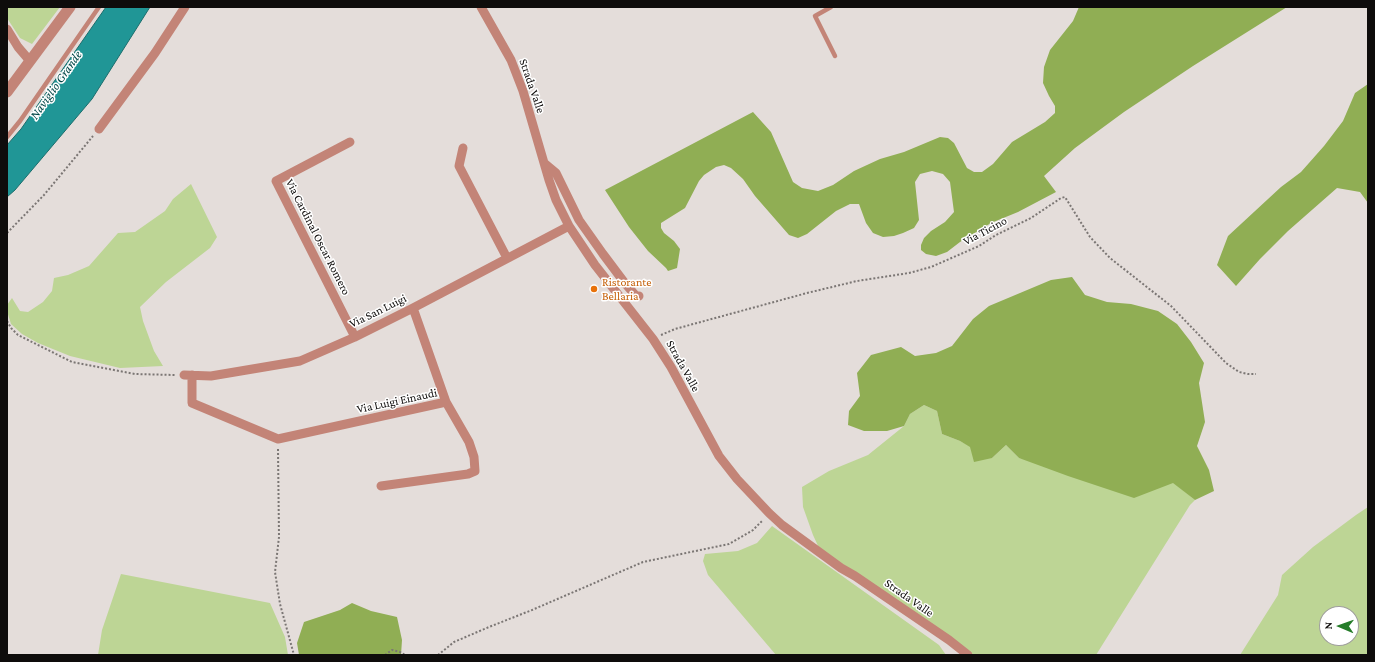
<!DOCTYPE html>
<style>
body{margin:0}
#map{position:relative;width:1375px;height:662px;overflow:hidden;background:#e4ddda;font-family:"Crimson Pro",serif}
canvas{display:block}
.frame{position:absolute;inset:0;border:8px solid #0e0c0b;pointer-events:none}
.north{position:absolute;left:1319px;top:606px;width:40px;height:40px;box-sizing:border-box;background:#fff;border:1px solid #9f9e9d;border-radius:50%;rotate:272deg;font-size:11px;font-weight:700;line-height:16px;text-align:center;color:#0e0c0b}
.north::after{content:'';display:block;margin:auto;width:14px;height:18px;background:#257c29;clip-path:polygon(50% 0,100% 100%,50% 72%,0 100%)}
</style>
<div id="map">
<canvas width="1375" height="662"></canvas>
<div class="frame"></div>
<div class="north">N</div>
</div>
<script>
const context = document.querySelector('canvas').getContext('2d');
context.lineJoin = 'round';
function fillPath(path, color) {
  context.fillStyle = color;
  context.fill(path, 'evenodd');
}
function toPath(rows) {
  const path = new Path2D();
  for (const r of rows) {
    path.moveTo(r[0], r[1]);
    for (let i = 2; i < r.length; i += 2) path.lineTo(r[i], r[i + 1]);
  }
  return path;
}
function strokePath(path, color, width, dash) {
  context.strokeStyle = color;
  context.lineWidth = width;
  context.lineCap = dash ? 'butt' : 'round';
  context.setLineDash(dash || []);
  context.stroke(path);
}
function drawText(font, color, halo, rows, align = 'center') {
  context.font = font + ' "Crimson Pro",serif';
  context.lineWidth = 3;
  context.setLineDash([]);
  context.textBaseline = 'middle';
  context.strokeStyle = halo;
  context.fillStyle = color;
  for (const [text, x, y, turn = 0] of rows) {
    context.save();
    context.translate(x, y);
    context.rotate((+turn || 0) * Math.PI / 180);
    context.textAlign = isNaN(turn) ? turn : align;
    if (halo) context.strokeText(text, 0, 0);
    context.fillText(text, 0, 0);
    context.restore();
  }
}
fillPath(toPath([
 [7,7,60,7,32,44,20,38,7,18],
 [191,184,217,237,210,248,166,282,140,307,143,321,154,351,163,366,120,368,70,356,38,343,22,334,11,324,7,311,7,305,12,298,20,311,28,312,43,302,52,291,54,278,68,275,89,266,118,233,135,232,165,211,173,199],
 [924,405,937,411,942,434,960,441,992,458,1006,445,1019,458,1173,482,1195,500,1190,505,1096,655,974,655,819,548,813,535,803,507,802,487,829,471,868,455,904,426,910,414],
 [1368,507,1368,655,1240,655,1278,595,1282,575,1313,547,1356,515],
 [1327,614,1351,614,1351,638,1327,638],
 [772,526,939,645,946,655,776,655,708,575,703,561,705,554,738,551,757,543],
 [121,574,270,603,285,637,288,655,98,655,102,630]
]), '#bdd595');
fillPath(toPath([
 [1079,7,1287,7,1193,66,1124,112,1075,148,1044,176,1056,192,1018,212,991,223,960,242,947,252,936,256,926,254,921,250,921,245,924,238,931,231,945,222,954,212,950,182,943,174,932,171,920,174,915,182,919,220,914,228,903,233,894,236,883,237,873,233,866,223,859,204,850,204,836,211,807,234,798,238,789,235,755,196,743,179,731,168,724,165,716,167,704,175,699,181,685,208,661,223,661,228,664,233,674,241,680,249,677,268,668,271,666,268,648,251,629,227,605,190,753,112,771,132,793,182,802,188,818,191,833,185,854,171,880,159,904,152,940,137,948,138,954,143,967,168,974,172,982,172,993,164,1012,142,1045,122,1055,113,1055,106,1049,96,1043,83,1044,67,1050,50,1073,21],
 [1368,84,1368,203,1360,192,1337,188,1288,231,1260,259,1236,286,1217,265,1228,236,1281,187,1301,172,1324,146,1343,121,1355,93],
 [1072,277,1085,295,1107,302,1131,304,1158,311,1177,324,1191,342,1204,363,1199,383,1205,422,1197,446,1209,470,1214,491,1195,500,1173,483,1134,498,1068,476,1019,458,1006,445,992,458,974,462,970,447,960,441,942,434,937,411,924,405,910,414,904,426,887,431,864,431,848,425,849,411,860,396,857,373,871,355,901,347,915,356,936,353,952,346,973,319,989,306,1051,280],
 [352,603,371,611,397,617,402,640,401,655,299,655,297,643,304,622,340,610]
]), '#90ae54');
const water = toPath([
 [106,7,150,7,92,99,15,190,7,197,7,145,21,129,106,7]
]);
fillPath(water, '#209696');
strokePath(water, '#1b6d6c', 1);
strokePath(toPath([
 [7,233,44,195,93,136],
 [7,321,11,328,18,335,72,362,135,374,175,375],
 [661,335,675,329,807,293,857,281,909,273,931,267,979,246,996,235,1031,218,1061,198,1065,197,1090,237,1110,258,1171,306,1226,363,1239,372,1248,374,1256,374],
 [278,449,279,537,275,572,280,604,294,655],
 [385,655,392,650,400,652,405,655],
 [438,655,454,642,489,627,532,610,643,562,729,544,753,530,763,520]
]), '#7b7674', 2, [2, 2]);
strokePath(toPath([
 [831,7,815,16,835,56],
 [7,137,20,121,99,7]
]), '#c38477', 4.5);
strokePath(toPath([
 [481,7,511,60,523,91,549,180,556,200,569,226,595,265,653,339,671,367,719,456,737,479,769,513,782,525,841,568,855,576,949,640,968,655],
 [7,29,18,47,30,61],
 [99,129,155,53,185,7],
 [350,142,276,181,355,337],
 [463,148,459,166,507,258],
 [544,163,556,173,579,220,603,254,624,282,636,296,639,296],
 [184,375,211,376,300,361,355,337,413,308,569,226],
 [192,375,192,403,278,439,446,402,413,308],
 [381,486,468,474,475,471,474,457,469,442,446,402]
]), '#c38477', 9);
strokePath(toPath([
 [7,92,70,7]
]), '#c38477', 11);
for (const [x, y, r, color] of [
 [594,289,4,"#e8710a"]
]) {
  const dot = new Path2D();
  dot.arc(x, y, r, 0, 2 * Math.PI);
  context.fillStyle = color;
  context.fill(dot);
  strokePath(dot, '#fff', 1.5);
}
drawText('12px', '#0e0c0b', '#fff', [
 ["Strada Valle",532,86,71],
 ["Via Ticino",985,231,-28],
 ["Via Cardinal Oscar Romero",318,237,63],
 ["Via San Luigi",378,311,-26],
 ["Strada Valle",683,366,61],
 ["Via Luigi Einaudi",397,401,-12],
 ["Strada Valle",909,598,35]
]);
drawText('12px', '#c56008', '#fff', [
 ["Ristorante",602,282],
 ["Bellaria",602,296]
], 'left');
drawText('italic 13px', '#004646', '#fff', [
 ["Naviglio Grande",56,85,-55]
]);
</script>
